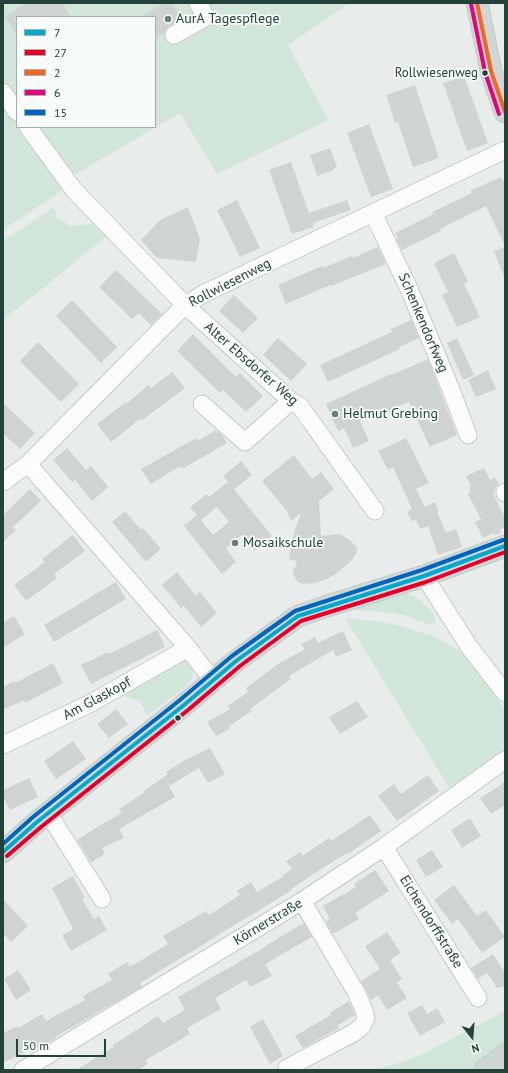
<!DOCTYPE html>
<meta charset="utf-8">
<style>
body{margin:0}
#map{position:relative;width:508px;height:1073px;overflow:hidden;background:#e8edeb;font-family:"PT Sans",sans-serif}
canvas{display:block}
.frame{position:absolute;inset:0;border:4px solid #24423a;pointer-events:none}
.legend{position:absolute;left:16px;top:16px;width:140px;height:112px;box-sizing:border-box;background:#f7fbf9;border:1px solid #a3b1ad;margin:0;padding:5px 7px;list-style:none;font-size:12px;color:#24423a}
.legend li{display:flex;align-items:center;gap:8px;height:20px}
.legend b{width:20px;border:1px solid #a3b1ad}
.north{position:absolute;left:452px;top:1017px;width:40px;height:40px;-webkit-text-stroke:3px #f7fbf9;paint-order:stroke;rotate:163deg;font-size:11px;font-weight:700;line-height:16px;text-align:center;color:#24423a}
.north::after{content:'';display:block;margin:auto;width:14px;height:18px;background:#24423a;clip-path:polygon(50% 0,100% 100%,50% 72%,0 100%)}
.scale{position:absolute;left:16px;top:1039px;width:90px;height:18px;box-sizing:border-box;border:2px solid #24423a;border-top:0;padding-left:5px;font-size:12px;line-height:14px;white-space:nowrap;color:#24423a;-webkit-text-stroke:3px #f7fbf9;paint-order:stroke}
</style>
<div id="map">
<canvas width="508" height="1073"></canvas>
<div class="frame"></div>
<ul class="legend">
<li><b style="height:5px;background:#00a9ce"></b>7</li>
<li><b style="height:5px;background:#e4002b"></b>27</li>
<li><b style="height:5px;background:#f26522"></b>2</li>
<li><b style="height:5px;background:#e5007d"></b>6</li>
<li><b style="height:5px;background:#0065bd"></b>15</li>
</ul>
<div class="north">N</div>
<div class="scale">50 m</div>
</div>
<script>
const context = document.querySelector('canvas').getContext('2d');
context.lineJoin = 'round';
function fillPath(path, color) {
  context.fillStyle = color;
  context.fill(path, 'evenodd');
}
function toPath(rows) {
  const path = new Path2D();
  for (const r of rows) {
    path.moveTo(r[0], r[1]);
    for (let i = 2; i < r.length; i += 2) path.lineTo(r[i], r[i + 1]);
  }
  return path;
}
function strokePath(path, color, width, dash) {
  context.strokeStyle = color;
  context.lineWidth = width;
  context.lineCap = dash ? 'butt' : 'round';
  context.setLineDash(dash || []);
  context.stroke(path);
}
function drawText(font, color, halo, rows, align = 'center') {
  context.font = font + ' "PT Sans",sans-serif';
  context.lineWidth = 3.5;
  context.setLineDash([]);
  context.textBaseline = 'middle';
  context.strokeStyle = halo;
  context.fillStyle = color;
  for (const [text, x, y, turn = 0] of rows) {
    context.save();
    context.translate(x, y);
    context.rotate((+turn || 0) * Math.PI / 180);
    context.textAlign = isNaN(turn) ? turn : align;
    if (halo) context.strokeText(text, 0, 0);
    context.fillText(text, 0, 0);
    context.restore();
  }
}
fillPath(toPath([
 [3,3,350,3,288,45,328,120,217,174,180,113,61,183,66,188,3,230],
 [17,17,155,17,155,127,17,127],
 [54,207,57,218,71,226,99,223,107,236,3,320,3,241],
 [404,592,416,597,434,614,436,621,434,624,430,625,405,615,374,611,344,609],
 [345,618,375,621,396,625,433,636,467,655,505,709,505,749,450,789],
 [179,660,185,661,193,669,192,679,186,687,147,715,140,701,119,694],
 [505,1010,505,1070,371,1070,395,1064,421,1055,492,1018]
]), '#d1e6d8');
fillPath(toPath([
 [27,3,62,3,71,17,17,17,17,35,6,17,4,17],
 [164,3,172,3,182,19,169,26,164,33,155,39,155,17,141,17],
 [464,76,488,143,467,151,443,83],
 [415,85,439,158,413,167,398,122,395,123,386,95],
 [369,124,393,189,371,197,347,133],
 [330,148,337,167,334,168,334,170,317,176,310,155],
 [291,162,309,213,347,200,351,210,313,223,314,227,292,234,269,170],
 [501,177,505,185,505,246,486,206,440,229,441,231,402,250,396,239,398,238,395,233,433,214,432,212,472,193,470,191],
 [237,200,260,248,240,257,217,210],
 [188,207,200,239,196,262,157,258,141,240,160,220],
 [378,247,386,264,331,286,330,285,286,304,278,285,322,266,323,268,352,256,353,258],
 [505,247,505,277,504,277,494,251],
 [454,253,468,282,464,284,480,317,457,327,442,295,448,292,434,263],
 [116,270,162,314,151,325,139,313,132,319,99,287],
 [234,295,258,318,243,333,219,311],
 [72,300,117,347,101,363,56,316],
 [411,320,419,338,399,347,400,349,328,382,320,365,392,332,391,329],
 [193,334,236,377,240,373,263,396,246,412,223,390,220,393,177,351],
 [278,338,307,364,291,381,263,355],
 [457,338,474,375,463,380,447,343],
 [38,342,79,384,61,402,20,361],
 [428,359,457,435,430,447,409,402,383,414,382,411,360,421,369,441,353,448,344,428,338,431,326,404,391,374,392,375],
 [488,370,496,389,476,397,468,380],
 [172,372,185,388,141,421,140,419,111,442,97,424,126,402,127,403,149,385,151,388],
 [3,403,35,433,20,449,3,434],
 [216,430,222,435,227,443,182,469,180,466,151,484,141,469,196,438,198,441],
 [406,438,429,483,416,489,425,507,435,502,439,511,437,512,446,533,456,529,462,547,438,555,428,526,420,529,416,520,412,521,407,512,412,509,393,467,388,470,378,451],
 [67,448,86,470,91,466,108,487,92,501,75,480,72,482,53,460],
 [294,455,312,479,321,472,334,489,319,501,321,536,339,534,347,538,357,547,357,552,353,559,337,573,325,580,314,583,303,584,298,582,295,578,293,573,297,561,289,559,291,541,301,513,291,521,287,511,262,481],
 [241,461,252,475,234,489,272,536,254,551,242,535,226,548,236,562,222,574,184,526,197,515,190,507,207,494,209,497,228,482,223,476],
 [217,507,229,522,213,535,201,520],
 [484,468,490,480,495,477,499,484,496,487,495,492,493,493,505,518,505,527,501,529,501,532,499,534,495,535,493,533,483,538,475,522,481,519,468,494,471,492,469,487,471,486,466,476],
 [30,489,41,501,13,527,16,530,3,542,3,515],
 [125,511,141,530,143,528,161,549,146,562,112,522],
 [73,535,85,551,54,574,57,578,26,601,14,585,45,562,42,559],
 [177,572,196,596,200,592,217,613,201,627,184,606,181,608,162,585],
 [116,582,126,599,54,642,44,625],
 [14,616,25,634,3,648,3,623],
 [157,630,165,647,91,684,81,665,108,652,109,654],
 [343,631,352,650,336,657,333,650,289,676,291,679,250,709,252,711,229,726,230,729,216,736,207,722,230,709,228,706,248,692,246,688,278,664,305,649,301,644,315,637,318,643],
 [53,663,63,683,25,703,24,700,3,710,3,687,14,681,15,683],
 [357,701,368,717,340,734,329,717],
 [116,709,128,724,109,738,97,724],
 [73,741,86,759,56,779,44,761],
 [210,748,225,774,208,783,199,768,169,786,175,797,119,829,124,838,102,848,105,854,91,862,77,840,97,827,122,813,119,809,145,792,144,791,168,774,166,772,185,760],
 [428,775,439,791,397,821,378,796,394,784,401,794],
 [29,778,38,797,10,810,3,797,3,790],
 [505,782,505,805,491,814,480,798],
 [370,815,381,831,348,854,347,853,324,867,291,889,292,890,140,983,142,987,55,1037,56,1038,38,1048,36,1046,3,1063,3,1033,17,1026,18,1028,42,1014,46,1021,85,1000,83,996,112,980,108,974,127,962,130,967,168,944,163,936,206,911,209,915,240,895,237,891,251,882,257,892,284,876,283,875,292,869,286,861,300,852,302,856,329,838,331,841],
 [470,818,481,836,462,848,451,830],
 [432,850,443,867,426,877,416,860],
 [375,870,389,891,355,913,359,919,333,934,326,921,330,919,323,906,356,887,354,884],
 [73,876,85,898,82,899,94,919,99,916,107,930,71,951,62,935,73,929,52,888],
 [454,885,477,916,486,910,505,937,482,953,458,919,452,924,434,900],
 [3,899,28,926,11,942,3,933],
 [304,923,312,937,265,964,272,976,250,987,246,980,215,998,221,1009,187,1028,190,1034,146,1060,148,1064,137,1070,76,1070,114,1047,113,1045,158,1016,163,1023,185,1010,178,997,265,947,265,946],
 [387,932,401,953,390,960,402,979,397,983,407,998,387,1010,378,995,371,1000,361,981,380,969,365,946],
 [493,954,505,973,505,986,497,988,487,973,478,979,471,968],
 [18,970,31,990,16,1000,4,979],
 [349,1001,355,1015,338,1025,339,1028,303,1048,295,1036,331,1015,330,1013],
 [422,1005,427,1014,437,1008,445,1022,420,1036,407,1013],
 [263,1019,283,1056,270,1064,250,1027]
]), '#cfd4d2');
const minor = toPath([
 [174,35,206,17,198,3],
 [3,92,17,112],
 [28,127,74,190,185,305,291,401,300,406,375,511],
 [373,213,410,291,450,387,468,435],
 [202,404,245,442,291,401],
 [28,464,188,648,213,681],
 [3,482,28,464,185,305,205,293,505,150],
 [505,492,505,493],
 [424,576,470,648,505,693],
 [3,745,91,703,188,648],
 [48,813,102,899],
 [384,847,478,998],
 [287,1068,355,1032,362,1026,366,1018,364,1010,356,992,302,901],
 [23,1070,302,901,384,847,505,760]
]);
const major = toPath([
 [477,3,491,71,505,112],
 [3,852,37,822,184,705,236,661,298,616,324,607,424,576,505,546],
 [485,1070,505,1055]
]);
strokePath(minor, '#c5cac8', 19);
strokePath(major, '#c3ccc9', 23);
strokePath(minor, '#fcfcfc', 17);
strokePath(major, '#cfd7d5', 21);
strokePath(toPath([
 [3,852,37,822,184,705,236,661,298,616,424,576,505,546]
]), '#00a9ce', 4);
strokePath(toPath([
 [7,856,41,827,188,710,240,666,301,621,426,582,505,552]
]), '#e4002b', 4);
strokePath(toPath([
 [477,3,491,71,505,112]
]), '#f26522', 4);
strokePath(toPath([
 [471,4,485,72,499,114]
]), '#e5007d', 4);
strokePath(toPath([
 [3,844,33,817,180,700,232,656,295,611,422,570,503,540]
]), '#0065bd', 4);
for (const [x, y, r, color] of [
 [168,19,4,"#697e78"],
 [485,73,3.5,"#24423a"],
 [335,414,4,"#697e78"],
 [235,543,4,"#697e78"],
 [178,718,3.5,"#24423a"]
]) {
  const dot = new Path2D();
  dot.arc(x, y, r, 0, 2 * Math.PI);
  context.fillStyle = color;
  context.fill(dot);
  strokePath(dot, '#f7fbf9', 1.5);
}
drawText('13px', '#24423a', '#f7fbf9', [
 ["Rollwiesenweg",478,73]
], 'right');
drawText('14px', '#24423a', '#f7fbf9', [
 ["AurA Tagespflege",176,19],
 ["Helmut Grebing",343,414],
 ["Mosaikschule",243,543]
], 'left');
drawText('14px', '#24423a', '#f7fbf9', [
 ["Rollwiesenweg",230,283,-27],
 ["Schenkendorfweg",423,323,67],
 ["Alter Ebsdorfer Weg",251,364,41],
 ["Am Glaskopf",97,699,-28],
 ["Körnerstraße",268,922,-31],
 ["Eichendorffstraße",431,922,58]
]);
</script>
